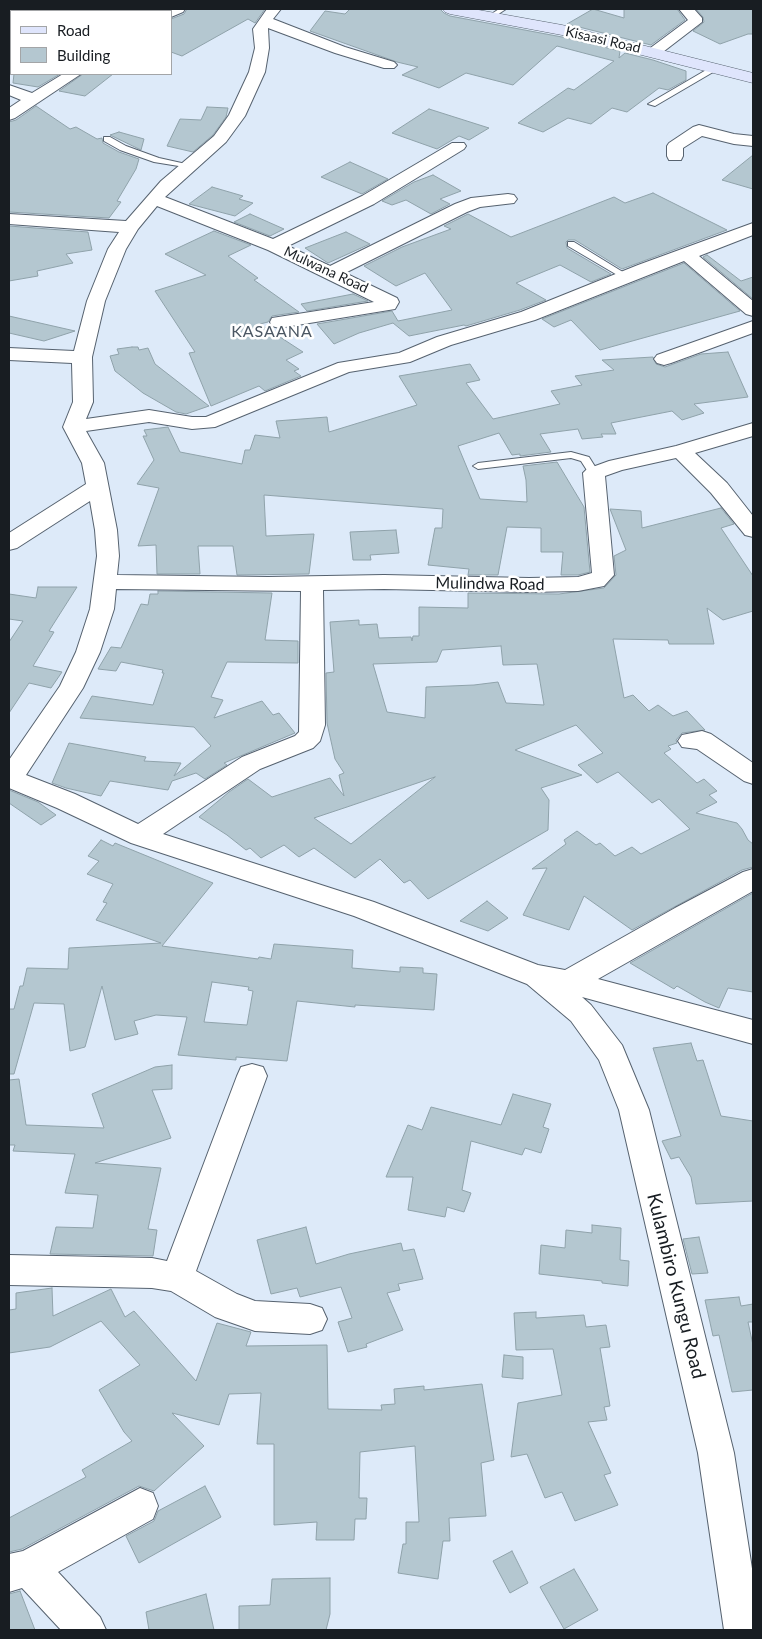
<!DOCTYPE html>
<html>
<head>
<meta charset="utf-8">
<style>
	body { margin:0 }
	#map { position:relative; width:762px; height:1639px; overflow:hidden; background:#ddeaf9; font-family:Lato,sans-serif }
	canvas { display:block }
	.frame { position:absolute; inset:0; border:10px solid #181d22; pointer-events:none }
	.legend { position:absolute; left:10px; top:10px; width:162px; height:65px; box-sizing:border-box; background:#fff; border:1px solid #a3a5a7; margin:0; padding:6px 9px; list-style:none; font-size:15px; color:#181d22 }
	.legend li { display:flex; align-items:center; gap:10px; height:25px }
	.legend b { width:25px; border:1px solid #a3a5a7 }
</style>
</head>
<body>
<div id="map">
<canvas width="762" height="1639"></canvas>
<div class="frame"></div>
<ul class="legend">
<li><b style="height:6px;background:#dfe5fc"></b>Road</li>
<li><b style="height:14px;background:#b4c7d0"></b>Building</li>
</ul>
</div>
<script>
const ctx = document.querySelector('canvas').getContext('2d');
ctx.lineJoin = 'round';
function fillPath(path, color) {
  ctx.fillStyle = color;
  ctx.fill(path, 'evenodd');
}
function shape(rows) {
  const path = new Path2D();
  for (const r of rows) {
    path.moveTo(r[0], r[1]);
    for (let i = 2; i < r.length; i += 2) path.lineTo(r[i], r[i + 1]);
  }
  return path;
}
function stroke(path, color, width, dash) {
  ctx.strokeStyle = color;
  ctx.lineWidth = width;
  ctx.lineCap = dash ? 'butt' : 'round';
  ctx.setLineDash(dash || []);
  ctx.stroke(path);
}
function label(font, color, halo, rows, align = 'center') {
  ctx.font = font + ' Lato,sans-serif';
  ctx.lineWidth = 5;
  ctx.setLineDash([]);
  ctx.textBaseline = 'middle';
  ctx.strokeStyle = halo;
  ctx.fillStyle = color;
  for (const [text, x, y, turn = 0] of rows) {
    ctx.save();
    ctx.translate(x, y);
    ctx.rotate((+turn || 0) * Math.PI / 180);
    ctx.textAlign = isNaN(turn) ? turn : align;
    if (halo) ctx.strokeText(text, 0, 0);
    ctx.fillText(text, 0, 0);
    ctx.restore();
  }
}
const building = shape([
	[187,9,265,9,255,23,248,19,182,56,171,52,171,19,184,14,187,9],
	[350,9,440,9,444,13,450,16,562,37,620,51,619,58,625,53,653,60,686,71,686,80,668,90,659,88,627,112,612,108,591,124,568,118,543,132,518,123,568,88,574,90,614,61,557,46,513,85,466,73,439,88,402,75,418,67,397,62,310,31,325,11,345,14,350,9],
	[593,9,624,18,624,9,677,9,685,20,651,45,567,24,593,9],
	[696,9,753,9,753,34,748,34,720,44,693,31,704,22,703,17,696,9],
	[14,74,60,74,38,87,13,83,14,74],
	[83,74,113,74,85,96,59,91,83,74],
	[36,106,70,129,76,127,97,139,102,138,103,143,119,152,139,159,136,169,117,201,121,202,109,218,9,212,9,122,16,120,36,106],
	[207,107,228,108,226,117,213,135,193,152,167,146,180,119,201,120,207,107],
	[429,109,489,128,469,140,459,136,437,149,392,133,429,109],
	[119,132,144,139,141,150,110,135,119,132],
	[753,155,753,189,722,180,753,155],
	[350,162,388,179,362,194,321,177,350,162],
	[433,175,461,191,440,199,450,204,431,214,406,200,392,205,382,201,414,182,433,175],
	[212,187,243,196,239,199,253,203,235,216,189,204,212,187],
	[653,193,727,230,622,269,575,240,568,240,566,242,567,248,611,274,591,282,560,265,516,283,546,300,520,310,466,326,464,325,409,336,393,323,359,333,334,344,317,324,392,311,398,321,452,310,425,273,396,286,364,266,402,247,451,229,444,226,468,214,511,237,614,197,625,203,653,193],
	[250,214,284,229,270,236,234,222,250,214],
	[9,226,88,232,92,250,66,254,73,263,37,271,38,276,9,281,9,226],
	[214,231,251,245,228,256,258,278,254,280,299,312,272,316,268,322,260,324,303,352,286,360,299,369,294,371,301,376,265,391,259,386,211,406,189,353,195,352,155,291,206,275,165,254,214,231],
	[346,232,370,244,328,263,305,248,346,232],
	[707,255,741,281,753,277,753,299,703,257,707,255],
	[684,263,740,311,600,350,571,320,554,327,542,319,684,263],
	[353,294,368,301,307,311,301,304,353,294],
	[9,316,75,331,44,341,9,333,9,316],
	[132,347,138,347,139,350,148,348,155,364,209,406,186,414,176,412,143,393,115,371,110,356,119,354,117,349,132,347],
	[728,352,748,397,694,404,704,413,682,420,672,411,611,423,616,434,601,434,603,437,582,439,578,429,540,434,551,452,520,456,520,454,512,455,499,433,458,446,480,499,527,502,526,480,523,466,557,462,584,507,590,572,578,575,561,575,563,552,541,552,541,528,507,527,498,575,468,575,469,569,428,565,435,528,442,528,443,509,264,495,266,536,314,534,309,574,237,575,233,546,198,546,200,574,157,574,156,545,138,546,159,488,137,484,154,460,143,436,147,436,144,430,168,427,180,452,242,464,245,450,250,450,255,435,280,438,276,421,327,417,329,432,417,405,399,376,470,364,480,380,466,383,493,419,560,404,551,391,582,385,575,376,614,370,602,360,653,357,656,364,665,367,701,354,728,352],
	[721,508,734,524,721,528,753,576,753,611,723,620,707,608,714,644,669,644,668,640,613,639,624,698,633,695,649,711,658,705,673,716,687,711,705,730,682,733,676,740,677,743,668,746,671,749,664,753,697,783,704,779,717,791,709,795,717,802,696,813,737,823,742,829,748,840,753,844,753,867,742,870,632,930,584,896,569,930,523,915,547,868,532,869,566,844,564,840,577,831,596,845,600,843,615,856,632,847,641,854,690,829,659,799,652,803,618,772,597,783,578,765,603,753,576,725,515,750,582,775,541,788,549,800,548,830,428,899,410,880,404,883,380,859,355,878,314,848,299,857,284,845,261,858,250,848,246,850,227,835,199,817,229,792,248,779,272,797,330,778,344,796,339,775,344,773,335,759,327,723,326,673,334,672,330,622,359,620,359,625,377,624,379,638,411,637,412,641,413,636,419,636,419,607,468,608,468,593,559,594,604,588,616,575,614,556,626,550,610,509,641,511,642,528,721,508],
	[501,646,503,665,537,664,544,705,506,703,498,682,474,685,426,687,425,718,387,712,373,664,437,662,442,650,501,646],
	[435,777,351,844,314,818,347,807,435,777],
	[396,530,399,553,370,555,371,560,353,560,350,532,396,530],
	[38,587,77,587,49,631,54,632,33,666,62,672,51,688,29,683,9,713,9,642,23,621,9,619,9,594,36,598,38,587],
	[158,591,272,593,265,640,298,641,298,663,227,662,211,697,223,700,214,718,262,701,273,715,279,713,295,733,224,763,227,765,205,779,196,773,172,781,168,790,110,781,101,796,66,788,52,783,69,743,146,757,144,761,181,763,174,776,211,746,194,727,80,718,92,696,153,705,164,673,162,673,163,670,121,662,116,671,98,669,111,647,121,648,141,604,148,605,150,594,158,594,158,591],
	[9,790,38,802,56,815,41,825,9,803,9,790],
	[101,840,113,846,115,843,213,883,162,946,258,959,259,957,271,959,274,944,353,950,352,968,400,972,400,967,423,968,423,973,437,974,434,1010,355,1005,355,1007,297,1001,287,1061,236,1057,236,1060,178,1055,187,1017,156,1015,134,1021,138,1034,115,1040,102,986,85,1047,70,1051,64,1004,34,1003,14,1074,9,1074,9,1009,14,1009,20,986,23,986,27,968,68,969,69,948,161,943,96,920,107,903,103,902,113,884,87,874,99,861,88,856,101,840],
	[212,982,249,987,248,990,253,991,247,1025,204,1022,212,982],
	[753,893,753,992,728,988,719,1008,705,1002,677,986,674,989,630,963,753,893],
	[487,901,508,918,488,931,460,921,487,901],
	[691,1043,697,1061,703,1060,721,1116,753,1121,753,1201,696,1204,691,1177,679,1157,671,1159,662,1141,681,1136,653,1048,691,1043],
	[172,1065,172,1089,152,1090,171,1138,95,1163,161,1168,148,1229,157,1230,153,1256,50,1254,56,1227,93,1228,98,1195,65,1193,75,1154,13,1151,15,1145,9,1145,9,1080,19,1079,26,1125,104,1128,92,1094,155,1067,172,1065],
	[513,1094,551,1104,543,1127,549,1129,541,1153,525,1148,522,1155,471,1141,462,1190,471,1193,464,1212,447,1207,445,1217,408,1210,413,1177,386,1177,408,1125,422,1130,431,1107,501,1125,513,1094],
	[592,1225,621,1228,620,1260,629,1261,628,1286,602,1283,602,1281,539,1274,541,1245,565,1248,566,1230,592,1233,592,1225],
	[306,1227,316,1264,349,1254,401,1243,403,1251,414,1249,423,1279,398,1284,400,1290,387,1293,403,1330,366,1344,367,1347,348,1352,338,1322,352,1318,341,1287,300,1297,297,1288,271,1294,257,1240,306,1227],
	[699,1237,708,1273,692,1274,683,1239,699,1237],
	[52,1288,53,1316,111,1289,125,1317,134,1311,196,1381,217,1323,251,1332,246,1346,327,1345,328,1409,382,1410,381,1405,395,1404,394,1389,424,1386,424,1390,482,1384,494,1460,481,1463,486,1516,449,1518,450,1541,443,1541,438,1579,398,1573,403,1544,406,1544,406,1522,419,1522,415,1446,360,1452,359,1498,367,1498,366,1519,355,1519,354,1540,316,1540,317,1522,274,1525,274,1444,257,1444,261,1393,229,1394,219,1425,172,1413,204,1446,154,1491,139,1486,22,1549,9,1552,9,1518,86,1477,82,1470,132,1441,124,1432,99,1390,140,1365,101,1321,50,1347,9,1353,9,1310,16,1309,16,1293,52,1288],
	[739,1297,741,1306,753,1304,753,1322,748,1322,753,1345,753,1390,732,1392,719,1335,713,1336,705,1300,739,1297],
	[536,1312,536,1318,584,1315,586,1327,606,1325,610,1347,600,1348,610,1406,604,1407,607,1420,588,1422,611,1473,604,1475,618,1505,575,1521,562,1492,545,1498,527,1454,511,1457,518,1403,562,1395,553,1349,516,1350,514,1313,536,1312],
	[504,1355,523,1357,523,1379,502,1377,504,1355],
	[205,1486,221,1517,139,1563,126,1536,154,1521,158,1511,205,1486],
	[512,1551,528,1583,510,1593,493,1561,512,1551],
	[574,1569,598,1610,564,1629,540,1587,574,1569],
	[330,1578,330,1614,326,1630,239,1630,239,1606,270,1605,272,1579,330,1578],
	[20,1591,35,1630,9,1630,9,1594,20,1591],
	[206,1594,214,1630,149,1630,146,1612,206,1594]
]);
fillPath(building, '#b4c7d0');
stroke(building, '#8fa2aa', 1);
const lane = shape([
	[499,9,506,9,494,17,490,17,490,15,499,9],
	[713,66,720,68,655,106,648,104,713,66],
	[104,137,110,137,126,146,159,158,195,166,191,168,154,162,120,150,104,141,104,137],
	[568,242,574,242,631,277,624,279,568,246,568,242],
	[571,452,589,457,599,473,598,475,590,475,581,461,571,458,478,469,473,466,478,463,571,452]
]);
const street = shape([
	[14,9,32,9,31,11,13,11,14,9],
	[168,9,185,9,183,12,171,17,171,11,165,11,168,9],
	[267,9,281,9,273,19,345,47,394,62,397,65,394,68,384,68,335,53,268,28,269,48,265,72,245,116,226,142,165,197,273,239,362,196,452,143,464,143,466,146,464,149,374,204,288,246,330,266,455,204,471,198,508,194,514,195,517,199,514,203,480,207,467,212,345,273,397,298,399,302,395,309,279,328,272,326,270,322,272,318,374,302,268,250,157,206,138,229,126,249,105,301,92,357,93,402,86,419,149,410,192,417,206,417,338,363,399,353,437,337,521,312,638,265,753,223,753,235,699,256,753,301,753,316,746,314,684,261,535,320,451,345,410,362,349,372,215,427,192,429,149,422,86,431,104,463,117,530,119,556,117,575,268,577,384,575,529,578,578,577,592,573,583,473,587,469,609,461,676,446,753,423,753,436,695,453,727,483,753,516,753,537,745,535,711,493,676,458,622,470,605,476,614,575,604,586,578,591,529,592,384,589,323,590,325,725,320,741,313,748,260,769,163,834,374,902,538,965,565,970,675,908,743,872,753,869,753,891,598,979,753,1020,753,1044,582,997,591,1005,622,1045,649,1110,734,1453,753,1575,753,1630,724,1630,698,1453,619,1110,599,1060,571,1021,527,984,354,916,131,843,57,808,9,788,9,760,60,686,76,652,90,609,97,556,95,530,90,501,17,548,9,550,9,533,86,484,82,463,63,427,73,402,72,363,9,360,9,348,74,351,87,301,108,249,119,232,9,224,9,214,126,221,161,181,214,136,229,115,249,72,255,48,253,29,267,9],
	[116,589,301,591,299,732,295,736,242,757,138,824,75,794,26,775,83,688,100,652,114,609,116,589],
	[679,9,694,9,702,18,702,22,659,55,649,55,646,52,649,49,688,20,679,9],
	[63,74,81,74,15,118,9,120,9,108,21,100,9,95,9,85,32,93,63,74],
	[699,125,734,134,753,136,753,146,734,144,702,136,683,148,683,156,681,160,669,160,667,156,667,146,669,143,693,127,699,125],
	[753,321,753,333,671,363,664,365,657,363,654,359,657,355,753,321],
	[702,731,711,734,753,763,753,784,744,781,697,749,682,747,678,741,682,735,702,731],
	[252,1064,263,1067,267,1076,196,1271,237,1294,255,1301,310,1304,322,1308,327,1319,322,1330,310,1334,255,1331,215,1317,171,1291,152,1288,9,1285,9,1255,152,1258,167,1261,237,1076,241,1067,252,1064],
	[140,1488,153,1493,158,1506,153,1519,58,1572,100,1617,106,1630,61,1630,22,1588,9,1592,9,1554,23,1551,140,1488]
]);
const secondary = shape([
	[442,9,473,9,562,25,753,73,753,83,562,35,450,14,445,12,442,9]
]);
stroke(lane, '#56626f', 2);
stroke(street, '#56626f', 2);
stroke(secondary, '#56626f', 1);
fillPath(lane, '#fff');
fillPath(street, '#fff');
fillPath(secondary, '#dfe5fc');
label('14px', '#181d22', '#fff', [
	["Kisaasi Road",603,40,13],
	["Mulwana Road",326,270,25]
]);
ctx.letterSpacing = '1px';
label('16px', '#4b5763', '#fff', [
	["KASAANA",272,332]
]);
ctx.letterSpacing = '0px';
label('16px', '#181d22', '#fff', [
	["Mulindwa Road",490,584,1]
]);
label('19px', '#181d22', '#fff', [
	["Kulambiro Kungu Road",676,1286,76]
]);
</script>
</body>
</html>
